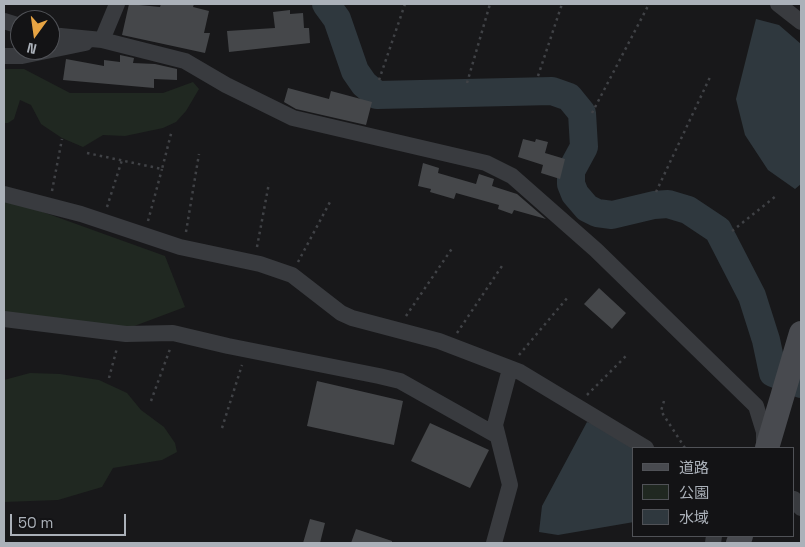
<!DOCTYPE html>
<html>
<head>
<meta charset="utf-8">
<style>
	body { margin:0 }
	#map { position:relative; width:805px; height:547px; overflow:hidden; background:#18181a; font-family:"Space Grotesk","Noto Sans JP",sans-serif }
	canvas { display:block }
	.frame { position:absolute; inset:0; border:5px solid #abb1b9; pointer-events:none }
	.legend { position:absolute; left:632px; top:447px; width:162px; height:90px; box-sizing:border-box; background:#131315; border:1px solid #505257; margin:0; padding:6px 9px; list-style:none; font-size:15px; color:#abb1b9 }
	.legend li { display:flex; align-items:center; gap:10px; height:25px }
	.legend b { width:25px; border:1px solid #505257 }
	.north { position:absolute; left:10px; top:10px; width:50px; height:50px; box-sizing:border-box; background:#131315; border:1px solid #505257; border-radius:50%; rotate:194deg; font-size:14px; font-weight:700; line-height:20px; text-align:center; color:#abb1b9 }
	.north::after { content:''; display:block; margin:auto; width:18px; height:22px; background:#e7a443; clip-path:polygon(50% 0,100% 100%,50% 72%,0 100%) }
	.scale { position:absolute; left:10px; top:514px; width:116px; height:22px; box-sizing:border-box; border:2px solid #abb1b9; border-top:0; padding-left:6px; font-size:15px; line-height:18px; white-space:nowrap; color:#abb1b9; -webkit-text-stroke:4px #131315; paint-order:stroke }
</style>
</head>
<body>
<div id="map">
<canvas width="805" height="547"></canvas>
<div class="frame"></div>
<ul class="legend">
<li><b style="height:6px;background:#484a4f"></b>道路</li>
<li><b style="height:14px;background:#202821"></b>公園</li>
<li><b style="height:14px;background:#2f383e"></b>水域</li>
</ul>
<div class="north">N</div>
<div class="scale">50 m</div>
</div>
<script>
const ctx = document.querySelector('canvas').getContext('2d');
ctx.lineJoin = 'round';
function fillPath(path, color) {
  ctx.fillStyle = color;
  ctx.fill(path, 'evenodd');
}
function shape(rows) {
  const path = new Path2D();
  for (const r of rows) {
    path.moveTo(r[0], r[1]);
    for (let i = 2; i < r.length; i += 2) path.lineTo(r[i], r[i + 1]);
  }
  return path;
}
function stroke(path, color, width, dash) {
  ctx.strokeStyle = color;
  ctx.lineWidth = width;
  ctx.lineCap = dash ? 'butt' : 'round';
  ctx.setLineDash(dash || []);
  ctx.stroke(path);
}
fillPath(shape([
	[4,69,24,69,70,93,163,93,193,82,199,89,186,111,176,122,163,128,125,136,103,135,83,147,62,138,41,124,31,105,20,100,14,119,8,123,4,123],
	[4,198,165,256,185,307,121,331,4,317],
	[30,373,60,374,99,380,127,393,141,410,164,427,175,443,177,452,162,460,113,468,102,487,58,500,4,502,4,380]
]), '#202821');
fillPath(shape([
	[756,19,779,25,801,44,801,184,795,189,768,170,745,135,736,99],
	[587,422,600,426,634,449,634,522,558,535,539,532,542,506]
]), '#2f383e');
stroke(shape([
	[326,4,337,19,355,71,364,84,377,95,552,91,569,97,582,113,584,147,571,171,571,184,575,194,587,208,597,213,612,215,654,205,668,204,688,210,718,230,752,296,766,340,773,373,801,384]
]), '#2f383e', 28);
fillPath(shape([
	[129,4,160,7,161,4,194,4,193,7,209,11,204,33,210,33,205,53,122,35],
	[290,10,290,14,303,13,304,28,309,28,310,43,229,52,227,31,275,28,273,12],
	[120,55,134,58,133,63,155,64,177,69,177,80,154,79,154,88,63,80,66,59,104,66,104,60,120,62],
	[288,88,329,99,331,91,372,102,366,125,296,109,284,102],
	[523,139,535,142,536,139,548,142,545,153,565,159,560,179,541,173,543,165,518,157],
	[423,163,439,168,438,173,476,184,479,174,494,179,492,186,517,194,546,219,514,210,512,214,498,209,499,205,456,193,454,199,430,192,431,189,418,186],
	[599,288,626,313,612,329,584,304],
	[317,381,403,401,394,445,307,426],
	[430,423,489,450,470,488,411,461],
	[310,519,325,523,320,543,303,543],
	[356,529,392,541,392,543,351,543]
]), '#45474a');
stroke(shape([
	[538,76,562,4],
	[379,80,405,4],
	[467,83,490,4],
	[592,113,649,4],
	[87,153,162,169,172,130],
	[52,191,62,139],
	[656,192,711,75],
	[107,207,122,160],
	[148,221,162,169],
	[732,231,776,196],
	[186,232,199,154],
	[257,247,269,183],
	[298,262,330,202],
	[406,316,453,247],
	[457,333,504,263],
	[519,355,568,297],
	[109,378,117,348],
	[587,395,626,356],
	[151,401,170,349],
	[664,401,661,411,685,448],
	[222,428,242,365]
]), '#404246', 2.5, [2.5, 4]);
stroke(shape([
	[778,4,801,22],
	[4,21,20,26],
	[50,35,102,40,185,61,226,85,293,118,486,163,512,176,596,250,756,406,764,432,764,444],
	[102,40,117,4],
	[4,56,22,56,85,43],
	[4,194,81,214,180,247,260,264,292,275,341,313,352,318,439,341,520,372,646,448],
	[4,319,126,334,173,333,228,346,379,376,400,381,496,435],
	[794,499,801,508],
	[494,543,510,485,495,425,510,369],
	[713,543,714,536]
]), '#393b3f', 16);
stroke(shape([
	[767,448,801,333],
	[738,543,741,536]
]), '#484a4f', 24);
</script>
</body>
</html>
